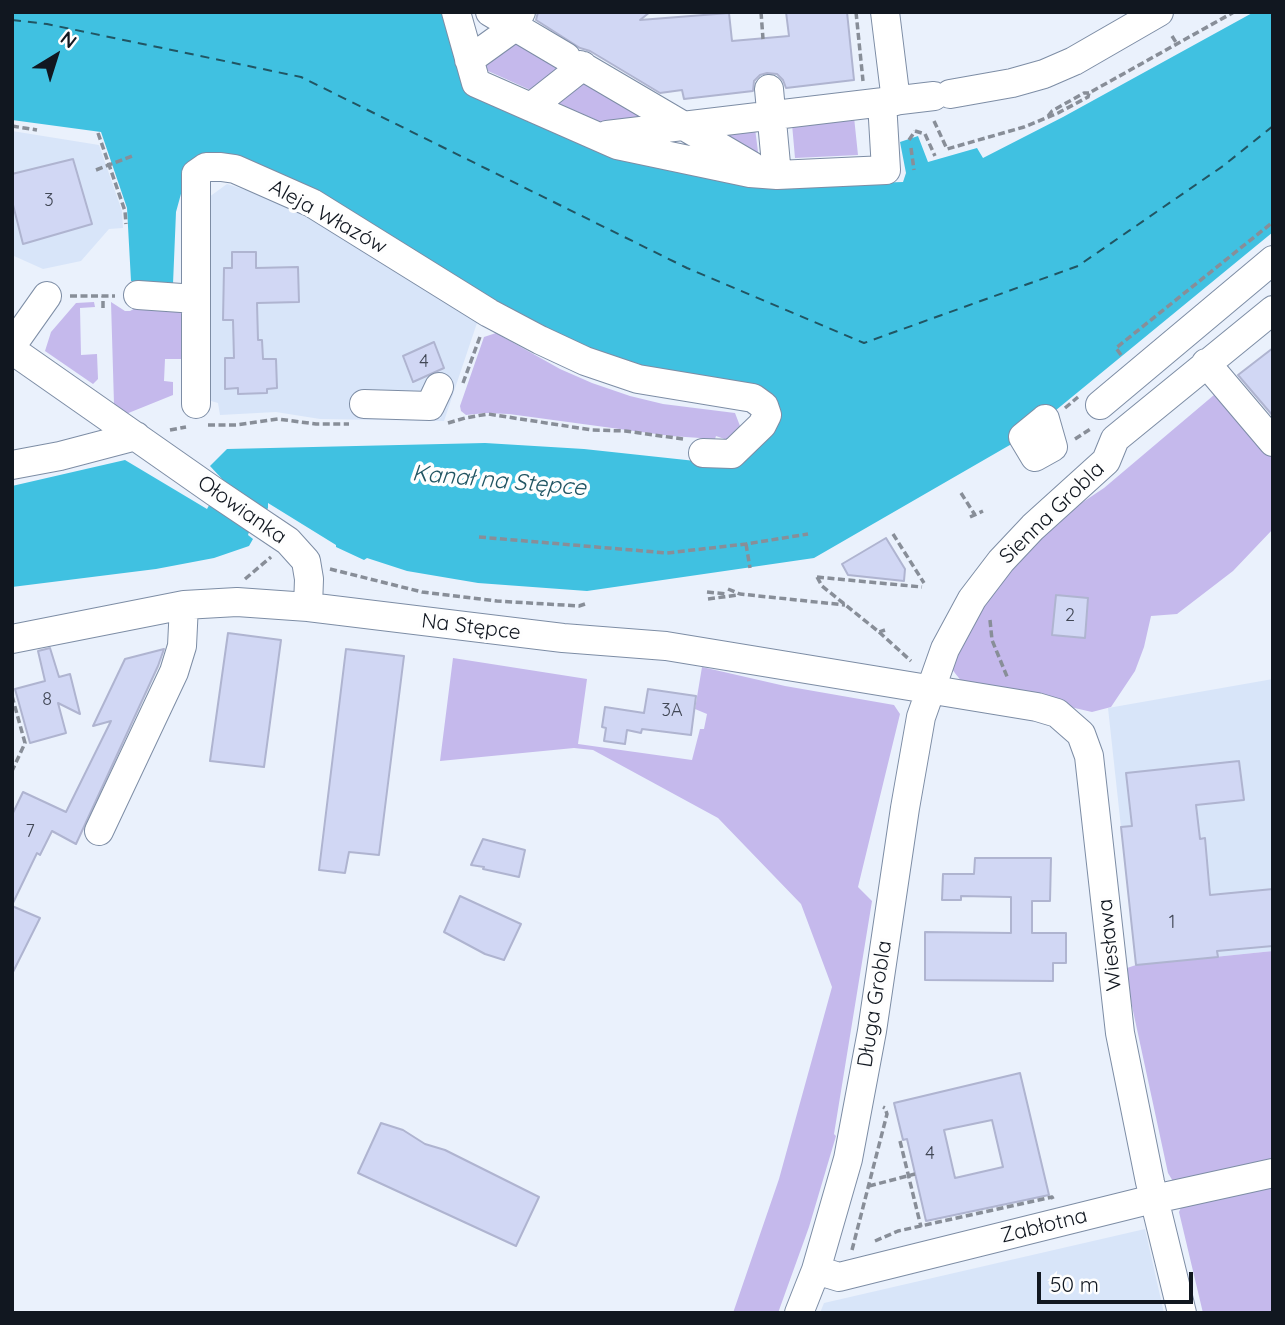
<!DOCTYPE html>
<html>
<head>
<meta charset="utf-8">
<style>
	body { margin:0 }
	#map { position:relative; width:1285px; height:1325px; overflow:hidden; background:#eaf1fc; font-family:Quicksand,sans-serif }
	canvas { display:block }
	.frame { position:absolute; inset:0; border:14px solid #111720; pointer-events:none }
	.north { position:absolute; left:21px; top:21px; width:70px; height:70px; -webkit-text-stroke:5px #fefefe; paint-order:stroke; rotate:38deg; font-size:19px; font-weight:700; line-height:28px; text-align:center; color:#111720 }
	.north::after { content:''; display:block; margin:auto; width:24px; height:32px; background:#111720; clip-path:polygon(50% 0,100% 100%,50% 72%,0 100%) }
	.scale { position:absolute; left:1037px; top:1272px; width:156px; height:32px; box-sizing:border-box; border:4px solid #111720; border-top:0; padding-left:9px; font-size:21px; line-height:24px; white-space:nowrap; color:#111720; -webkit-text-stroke:5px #fefefe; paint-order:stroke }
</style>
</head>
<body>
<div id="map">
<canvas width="1285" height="1325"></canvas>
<div class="frame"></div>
<div class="north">N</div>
<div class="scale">50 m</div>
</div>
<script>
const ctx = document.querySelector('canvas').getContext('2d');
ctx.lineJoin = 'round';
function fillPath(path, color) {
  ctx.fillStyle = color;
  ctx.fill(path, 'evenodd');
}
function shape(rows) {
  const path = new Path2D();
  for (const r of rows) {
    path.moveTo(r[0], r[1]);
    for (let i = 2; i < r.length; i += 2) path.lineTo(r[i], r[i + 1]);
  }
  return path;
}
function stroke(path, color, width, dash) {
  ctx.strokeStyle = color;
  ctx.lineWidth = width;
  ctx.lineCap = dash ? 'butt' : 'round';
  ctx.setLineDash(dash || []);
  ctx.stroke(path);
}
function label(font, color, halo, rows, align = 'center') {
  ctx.font = font + ' Quicksand,sans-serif';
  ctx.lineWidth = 7;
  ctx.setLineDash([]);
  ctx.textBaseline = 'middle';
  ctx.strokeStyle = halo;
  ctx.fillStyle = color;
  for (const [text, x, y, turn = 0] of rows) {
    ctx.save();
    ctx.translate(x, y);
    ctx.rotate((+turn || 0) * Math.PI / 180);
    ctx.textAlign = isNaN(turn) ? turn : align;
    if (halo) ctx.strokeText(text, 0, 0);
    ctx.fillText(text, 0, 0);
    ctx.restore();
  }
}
fillPath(shape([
	[12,131,99,145,122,211,123,228,109,229,81,261,43,269,14,256],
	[227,184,259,194,320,224,478,320,444,421,320,419,276,412,220,415,218,403,211,401,207,383,205,200],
	[1273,679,1273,951,1136,965,1108,708],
	[1145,1229,1164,1313,820,1313,824,1303]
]), '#d8e5f9');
fillPath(shape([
	[514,38,570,69,537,93,488,71,483,60],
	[580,76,654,117,603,123,548,99],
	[854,117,858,155,795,158,792,124],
	[755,128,759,160,713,133],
	[94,302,95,307,80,308,81,355,97,354,98,379,93,384,45,351,51,332,76,303],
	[111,302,125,311,130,311,139,306,187,305,189,359,165,359,164,381,173,382,173,395,126,414,114,404],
	[496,333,560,369,592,383,630,396,663,404,735,413,740,426,745,431,733,442,716,436,715,439,671,436,509,414,486,413,466,415,461,411,460,406,484,337],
	[1214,395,1273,457,1273,529,1233,571,1177,614,1151,616,1144,647,1135,671,1111,707,1092,712,962,682,951,668,955,656,993,591,1017,560,1068,512,1104,488],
	[453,658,587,679,578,744,692,760,700,729,704,729,707,714,695,709,702,667,785,686,894,705,900,714,858,887,872,901,834,1134,836,1136,809,1227,778,1313,733,1313,779,1179,832,987,801,904,718,818,593,750,574,748,440,761],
	[1273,951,1273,1166,1174,1183,1168,1173,1124,969,1136,965],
	[1273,1184,1273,1313,1203,1313,1179,1212,1182,1205]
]), '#c5b9ec');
fillPath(shape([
	[12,12,447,12,470,93,759,187,903,182,906,173,900,142,918,136,928,162,977,148,983,158,1063,117,1254,12,1273,12,1273,232,1022,438,814,558,587,591,478,583,407,571,367,558,364,560,336,547,336,545,268,503,268,508,252,534,249,532,248,535,253,539,249,546,214,558,156,569,12,587,12,486,125,460,207,509,223,480,210,466,227,449,485,443,584,449,714,463,775,409,587,356,212,158,190,161,176,212,173,284,131,281,127,208,101,132,12,120]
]), '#40c1e1');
stroke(shape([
	[12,20,47,24,301,77,687,268,864,343,1078,266,1223,166,1273,126]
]), '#215563', 2, [9, 7]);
const building = shape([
	[538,12,650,12,640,20,729,13,732,41,789,36,786,12,847,12,854,80,786,88,783,80,777,74,767,73,760,75,754,81,753,91,684,99,682,90,660,93,590,51,580,48,536,20,538,12],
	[73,159,92,224,23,244,12,201,12,174,73,159],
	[232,252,256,252,256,268,298,267,299,302,257,303,258,340,262,340,263,359,276,359,277,388,267,389,267,393,238,394,238,388,225,389,225,358,234,358,233,320,223,320,224,268,232,268,232,252],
	[434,342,444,368,413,382,403,356,434,342],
	[1273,348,1273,416,1238,375,1273,348],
	[886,538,905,569,904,581,848,575,842,564,886,538],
	[1056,595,1088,598,1085,638,1052,635,1056,595],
	[228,633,281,640,264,767,210,761,228,633],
	[50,648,59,677,70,674,80,714,58,703,66,733,30,743,15,689,45,681,38,651,50,648],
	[164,649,158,666,76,844,52,831,40,855,37,853,12,905,12,815,23,792,66,812,111,721,93,726,125,659,164,649],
	[346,649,404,656,379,855,349,852,345,873,319,870,346,649],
	[648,689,696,696,691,735,642,729,641,733,627,730,625,744,604,741,606,728,602,727,605,707,644,713,648,689],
	[1239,761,1244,800,1196,805,1200,839,1205,838,1210,895,1273,889,1273,946,1217,951,1218,957,1136,965,1121,827,1132,826,1126,773,1239,761],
	[483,839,525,850,519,877,483,869,484,867,471,865,483,839],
	[975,858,1051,858,1050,901,1032,901,1032,933,1066,933,1066,963,1053,963,1053,981,925,980,925,932,1011,933,1011,897,961,896,961,900,942,900,943,874,974,874,975,858],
	[460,896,521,924,504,960,485,954,444,932,460,896],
	[12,906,40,918,12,974,12,906],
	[1020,1073,1049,1195,926,1221,907,1139,903,1140,894,1103,1020,1073],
	[992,1120,1003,1167,955,1178,944,1130,992,1120],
	[381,1123,403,1130,425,1144,445,1150,539,1197,516,1246,358,1173,381,1123]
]);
fillPath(building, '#d1d7f4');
stroke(building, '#afb4d0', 2);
const minor = shape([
	[456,12,476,83,617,145,750,173,777,175,886,170,882,102],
	[490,12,566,57],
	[885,12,896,101],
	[469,60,508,32,521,12],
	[580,65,752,166],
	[769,89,777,175],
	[950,94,1012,83,1044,74,1074,61,1159,12],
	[531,107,583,66],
	[607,135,934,96],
	[138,295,196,299],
	[18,337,47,296],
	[12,350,215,492,288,541,306,561,309,579,308,607],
	[1206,363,1273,442],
	[196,404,196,174,206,167,221,167,235,169,312,203,489,313,540,340,585,361,638,379,753,398,764,406,767,415,762,425,732,454,703,453],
	[364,404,430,406,439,387],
	[1100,405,1273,260],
	[1045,419,1053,447,1035,457,1023,437,1045,419],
	[12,465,60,456,136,436],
	[12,639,184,605,237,602,308,607,563,638,666,646,1037,707,1057,713,1081,734,1089,756,1120,1033,1150,1182,1182,1313],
	[99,831,174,672,182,646,184,605],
	[816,1270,839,1277,1141,1202,1273,1173],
	[799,1313,816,1270,848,1159,872,1031,905,808,921,717,945,649,972,599,1001,561,1033,527,1106,461,1115,439,1273,310]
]);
stroke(minor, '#7d8da5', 30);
stroke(shape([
	[761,12,763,39],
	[856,12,863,81],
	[1172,36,1177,44],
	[1048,116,1052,111,1084,93,1089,93],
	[934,121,947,149,1024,127,1058,113,1088,97,1089,93,1234,12],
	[12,126,37,130],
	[915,131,925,134,935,156],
	[98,133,125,211,126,224],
	[909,140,915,131],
	[911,148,914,170],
	[96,170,135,155],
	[70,296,115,296],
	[103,308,103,296],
	[1121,355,1116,348,1273,222],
	[463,383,481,334],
	[1065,408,1078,397],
	[448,423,465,418,488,414,592,430,625,431,683,439],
	[208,425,236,425,278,419,316,424,349,424],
	[170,430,186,427],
	[1075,439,1092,428],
	[961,493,975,515],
	[970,517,983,511],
	[893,534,924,583],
	[479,537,667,553,746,544,808,534],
	[746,544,750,568],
	[330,569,422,592,497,601,579,606,585,604],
	[817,577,922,587],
	[817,577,822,586,879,632,885,630],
	[245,579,271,557],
	[728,589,740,594,845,605],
	[707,592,726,594],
	[708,599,738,595],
	[990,620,992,640,1008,679],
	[879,632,911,661],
	[12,696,25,743,12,771],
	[900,1141,921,1227],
	[869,1186,915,1174],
	[875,1241,898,1231,1052,1197,1053,1199],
	[852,1250,887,1114,885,1108,883,1107]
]), '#888e98', 3.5, [7, 3.5]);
stroke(minor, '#fff', 28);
label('18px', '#414755', null, [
	["3",49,201],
	["4",424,362],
	["2",1070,616],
	["8",47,700],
	["3A",672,711],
	["7",30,832],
	["1",1172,923],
	["4",930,1154]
]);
label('21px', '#111720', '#fefefe', [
	["Aleja Włazów",328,217,29],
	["Ołowianka",242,510,35],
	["Sienna Grobla",1052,513,-44],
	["Na Stępce",471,627,7],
	["Wiesława",1110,945,-96],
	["Długa Grobla",875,1004,-81],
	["Zabłotna",1044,1226,-14]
]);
label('italic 23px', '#215563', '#fefefe', [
	["Kanał na Stępce",499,481,5]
]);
</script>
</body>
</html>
